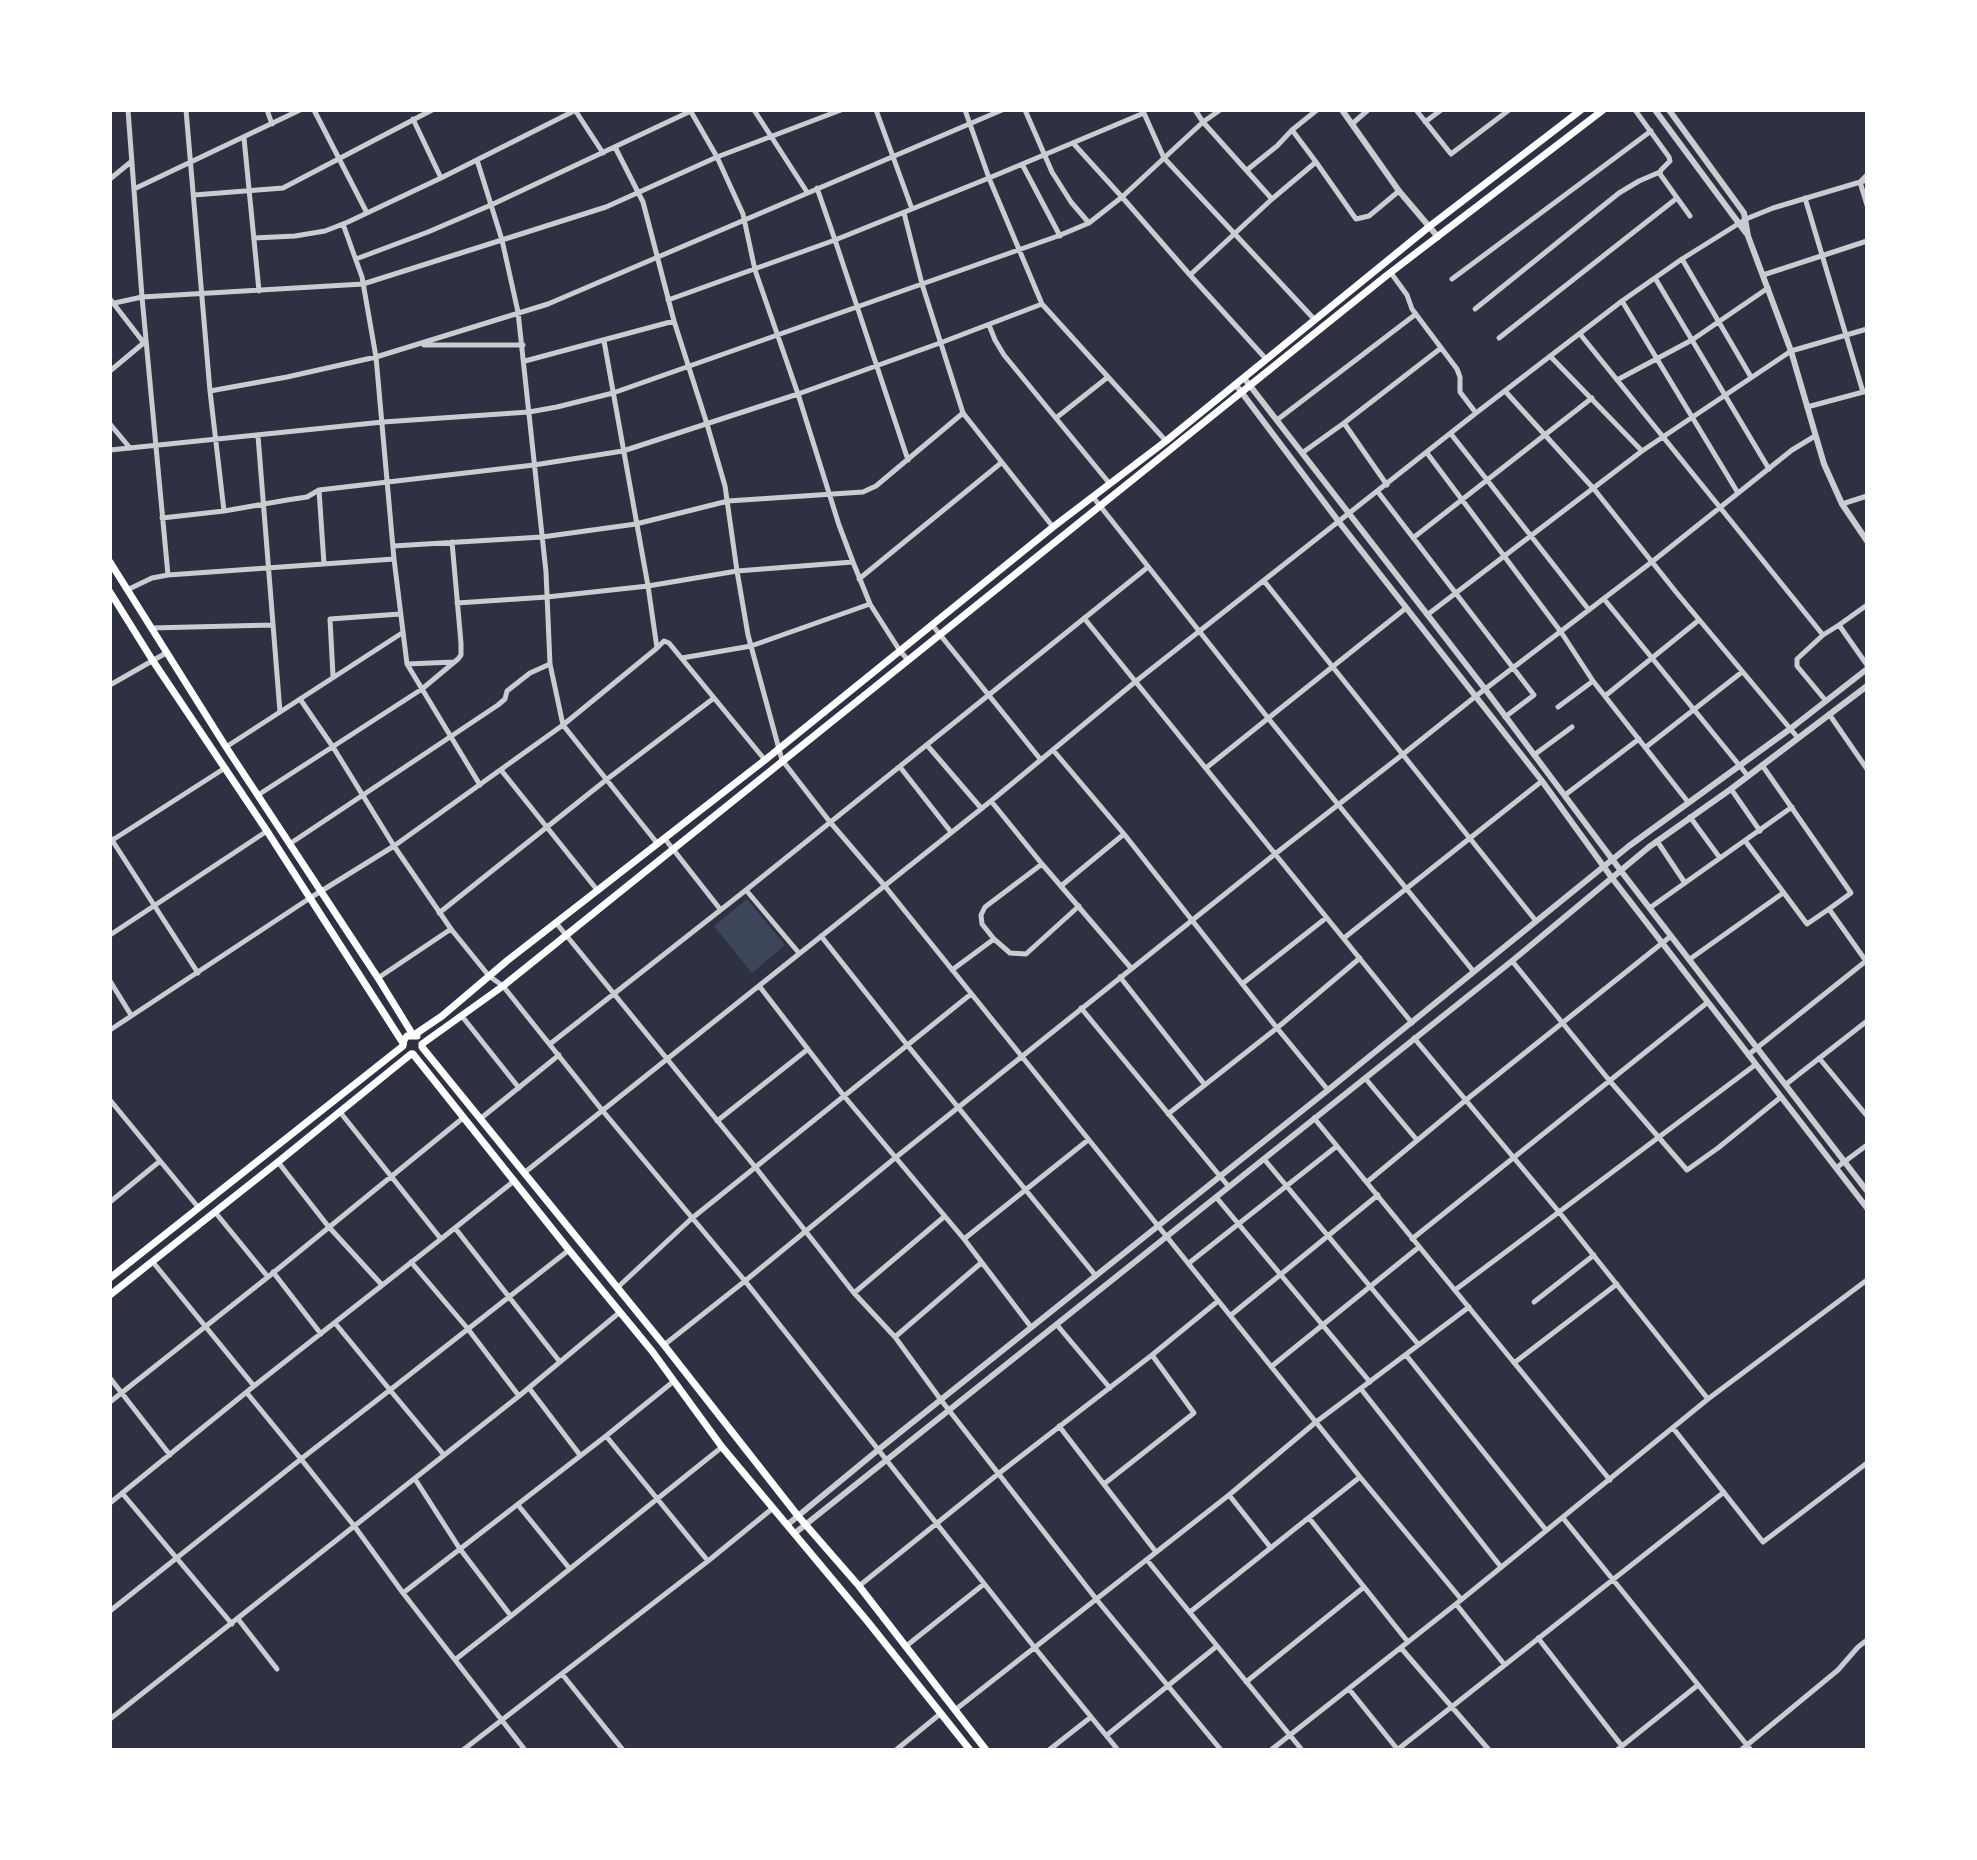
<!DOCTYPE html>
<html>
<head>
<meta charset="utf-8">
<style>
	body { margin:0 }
	#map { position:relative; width:1977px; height:1860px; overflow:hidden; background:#2d3142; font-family:"Public Sans",sans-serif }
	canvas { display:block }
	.frame { position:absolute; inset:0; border:112px solid #fff; pointer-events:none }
</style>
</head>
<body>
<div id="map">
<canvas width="1977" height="1860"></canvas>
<div class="frame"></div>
</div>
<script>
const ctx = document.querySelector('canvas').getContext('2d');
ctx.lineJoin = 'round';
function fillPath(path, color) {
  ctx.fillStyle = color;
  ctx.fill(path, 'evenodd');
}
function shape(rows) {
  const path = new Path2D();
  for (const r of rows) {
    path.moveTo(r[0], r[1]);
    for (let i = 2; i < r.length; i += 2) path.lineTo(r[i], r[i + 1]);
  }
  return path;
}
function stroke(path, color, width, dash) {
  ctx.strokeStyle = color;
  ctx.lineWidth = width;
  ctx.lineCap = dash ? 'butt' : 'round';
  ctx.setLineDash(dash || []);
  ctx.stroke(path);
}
fillPath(shape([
	[747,899,785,945,752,973,714,926]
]), '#3c4559');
stroke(shape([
	[128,110,142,297,168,575],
	[186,110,210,391,224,511],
	[267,110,272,124],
	[314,110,367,213],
	[575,110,603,153],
	[690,110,717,157,743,214,755,270,798,394,839,525,853,562,870,604,900,651,908,660],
	[754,110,807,192],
	[876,110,912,209],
	[965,110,989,178,1042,304,1166,441],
	[1025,110,1052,172,1071,202,1089,223],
	[1195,110,1203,122,1272,199],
	[1220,110,1203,122,1122,197,1190,275,1266,359],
	[1416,110,1451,154,1509,110],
	[1635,110,1669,157,1670,161,1661,170,1660,174,1690,216],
	[1143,111,1164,158,1315,320],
	[413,119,441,178],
	[1425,122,1441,110],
	[1352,124,1368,110],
	[1292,130,1316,162],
	[244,138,259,291],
	[615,147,643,202,674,321,707,424,725,486,737,571,748,635,782,760,830,822,884,885,1360,1477,1461,1599],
	[477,160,502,240,518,312,546,572,550,664,563,725,657,843],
	[1022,164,1060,236],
	[1247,170,1277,146,1292,130,1317,110],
	[1867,175,1860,182,1867,205],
	[110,179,132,161],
	[817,188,835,240,908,460],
	[134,189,300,110],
	[194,195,283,188,432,110],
	[1805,198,1863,392],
	[904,213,922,284,963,413,1053,527],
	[343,224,362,277,376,357,394,559,407,664,480,785],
	[254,238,295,236,325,231,348,222,441,178,576,110],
	[356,259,428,232,491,205,691,111],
	[1682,259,1751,377],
	[1391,273,1407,295,1412,309,1457,369,1460,377,1460,392,1476,413],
	[1190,275,1272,199,1316,162,1356,219,1369,216,1399,191],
	[1763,275,1867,241],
	[1655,278,1769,469],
	[1452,279,1651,131],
	[110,299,144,343],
	[668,300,835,240,989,178,1144,113],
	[1622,301,1738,493],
	[110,304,142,297,363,284,606,207,717,157,841,110],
	[1475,309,1619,193,1639,181,1660,172],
	[989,325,995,340,1004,355,1110,484],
	[1580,334,1823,635,1839,625,1867,665],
	[1499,338,1677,198],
	[604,341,648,586,657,648,664,641,669,643,765,760],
	[424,345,523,345],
	[1550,356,1642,451],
	[525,361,674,321],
	[110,371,146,341],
	[1617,380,1692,340,1768,288],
	[210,391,287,377,376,357,548,304,1002,110],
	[1505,391,1594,489,1676,592,1798,738],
	[1807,407,1867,391],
	[1056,418,1108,377],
	[1277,420,1416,314],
	[1344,423,1387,485],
	[110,424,130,448],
	[1451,434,1589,610],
	[258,436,280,712],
	[110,450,383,422,529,412,557,407,613,393,1058,236,1089,223,1122,197,1073,143],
	[1302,453,1344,423,1441,348],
	[1427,453,1561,632,1593,681,1688,802],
	[319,490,324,564],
	[1378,492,1534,695,1505,717],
	[1093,497,1268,718,1474,972],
	[1842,504,1867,496],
	[162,518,224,511,287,500,307,497,319,490,534,465,623,451,798,394,940,343,1042,304],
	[1413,538,1592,398],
	[393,546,542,537,636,524,728,501,863,492,876,486,963,413],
	[859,579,1001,463],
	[1264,581,1536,921],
	[127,590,152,578,168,575,394,559],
	[1604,599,1748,776],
	[457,603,547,597,648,586,737,571,853,562],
	[1427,615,1642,451,1791,351,1867,329],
	[1084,618,1412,1023],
	[1839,625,1867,605],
	[933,626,1041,760],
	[151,628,272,625],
	[1823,635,1797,659,1797,666,1826,701],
	[682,658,751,646,870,604],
	[407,664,454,662],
	[333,676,330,619,400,614],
	[110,685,166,653],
	[1605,696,1699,620],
	[300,699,333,747,394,846,451,929,489,976,503,986,602,1110,745,1281,1035,1648,1118,1750],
	[1558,707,1593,681],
	[1829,714,1867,769],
	[927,745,981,808],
	[226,747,402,633],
	[1646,747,1742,672],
	[1053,750,1124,834,1277,1028,1328,1090],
	[1534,755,1572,727],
	[1762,765,1851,893,1829,909,1866,961],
	[900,767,951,832],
	[1206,768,1406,608],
	[501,770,598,891],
	[1731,789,1760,831],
	[258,795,422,689,458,659,461,655,461,643,452,542],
	[1565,795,1639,739],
	[991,801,1042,864,1131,968],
	[1690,817,1720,858],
	[110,837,198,973],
	[665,839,720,909],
	[111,841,225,768],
	[1657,841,1685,883],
	[1746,842,1807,924,1829,909],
	[291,843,498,705,505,699,507,691,530,673,550,664],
	[1042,864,985,907,981,915,982,924,994,939,1010,953,1026,954,1079,906],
	[1061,886,1124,834],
	[746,890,799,953],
	[1651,907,1792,807],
	[439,913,606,780,714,698],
	[557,924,756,1168,854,1293,895,1337,941,1400,1097,1600,1221,1750],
	[110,935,267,831],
	[821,936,908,1046,1096,1276],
	[1344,938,1542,781],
	[1690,959,1783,893],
	[1512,961,1609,1080,1687,1170,1718,1148,1781,1097],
	[952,970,994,939],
	[1120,977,1205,1085],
	[378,978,451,929],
	[110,981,131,1015],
	[1242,984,1326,918],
	[760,987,844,1096,964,1239,1031,1327],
	[1081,1008,1229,1187],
	[461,1015,519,1088],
	[110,1030,310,898,394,846,563,725,657,648],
	[1414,1038,1559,1212,1708,1399],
	[550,1044,746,890,1148,567],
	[1748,1055,1866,961],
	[1819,1058,1867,1116],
	[1365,1078,1417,1140],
	[1785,1085,1867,1021],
	[110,1100,198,1207],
	[340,1112,441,1239,514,1181],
	[1168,1114,1277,1028,1360,958],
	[1314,1118,1610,1480],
	[480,1119,559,1055],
	[717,1121,808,1049],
	[1264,1159,1418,1344],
	[278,1162,328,1226,382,1285],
	[1836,1168,1867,1145],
	[524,1173,991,801,1135,682,1476,413,1622,301,1682,259,1746,219,1773,208,1867,180],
	[1367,1182,1466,1100,1671,936],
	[1216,1197,1370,1382],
	[110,1202,160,1161],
	[215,1212,268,1277],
	[455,1228,560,1362],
	[964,1239,1088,1140],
	[1412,1239,1708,1002],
	[152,1261,254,1386],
	[411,1262,468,1329,519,1396],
	[1189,1263,1337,1146],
	[273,1272,321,1334],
	[617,1288,691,1219,971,994],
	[1455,1290,1755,1065],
	[854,1293,945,1216],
	[1534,1302,1594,1255],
	[1231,1315,1378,1195],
	[335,1323,390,1390,301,1459,355,1527,403,1593,525,1750],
	[1057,1325,1110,1388],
	[895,1337,981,1263],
	[664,1345,745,1281,895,1158,1275,854,1402,755,1476,696,1653,561,1792,450,1815,436],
	[1406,1355,1546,1530],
	[1514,1363,1617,1284],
	[1272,1366,1419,1247],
	[110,1378,170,1455],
	[674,1381,606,1436,460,1549,511,1616,722,1447],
	[529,1388,580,1455],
	[1361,1389,1501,1567],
	[110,1402,268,1277,463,1118],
	[1059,1426,1156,1552],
	[1673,1428,1763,1542,1867,1463],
	[606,1436,708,1561],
	[444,1455,390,1390,569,1250],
	[1104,1484,1194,1413,1152,1355],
	[122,1493,232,1624],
	[1229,1495,1271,1548],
	[110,1503,254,1386,441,1239],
	[518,1505,570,1569],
	[1309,1518,1408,1642],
	[1563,1518,1751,1750],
	[1147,1560,1302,1750],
	[859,1586,998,1474,1152,1355,1218,1301],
	[403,1593,460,1549,415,1479],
	[1456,1604,1504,1664],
	[110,1611,301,1459,247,1393],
	[1190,1612,1360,1477],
	[238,1619,277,1669],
	[1538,1638,1622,1746],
	[905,1647,984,1584],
	[1401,1648,1489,1750],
	[456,1659,511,1616],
	[562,1674,623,1750],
	[1246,1682,1364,1587],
	[1349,1689,1398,1750],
	[955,1710,1229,1495,1316,1422,1469,1307],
	[110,1719,519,1396,620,1312],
	[1107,1735,1217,1646],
	[463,1750,708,1561,773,1508],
	[896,1750,940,1714],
	[1049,1750,1091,1717],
	[1271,1750,1456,1604,1708,1399,1867,1280],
	[1397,1750,1724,1492],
	[1617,1750,1698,1685],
	[1741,1750,1838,1670,1858,1647,1867,1640]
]), '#caccd0', 5);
stroke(shape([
	[1342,110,1399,191,1438,237],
	[1655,110,1746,233],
	[1669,110,1744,213,1748,236,1791,351,1824,464,1842,504,1867,541],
	[1244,378,1485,689,1621,871,1867,1191],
	[1236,385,1339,522,1542,781,1612,878,1867,1208],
	[787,1525,878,1450,1328,1090,1629,846,1790,729,1867,669],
	[795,1533,1512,961,1649,847,1731,789,1867,686]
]), '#caccd0', 6);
stroke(shape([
	[110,562,226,747,378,978,413,1035],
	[110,592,153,661,267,831,403,1043],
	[414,1035,442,1016,508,960,765,760,1053,527,1166,441,1430,226,1581,110],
	[422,1044,503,986,1386,276,1603,110],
	[422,1047,664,1345,798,1516,859,1586,986,1750],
	[413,1054,569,1250,652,1351,722,1447,868,1622,970,1750],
	[110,1278,403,1046,404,1040,407,1036,417,1036],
	[110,1295,278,1162,411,1054]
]), '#fff', 7);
</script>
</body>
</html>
